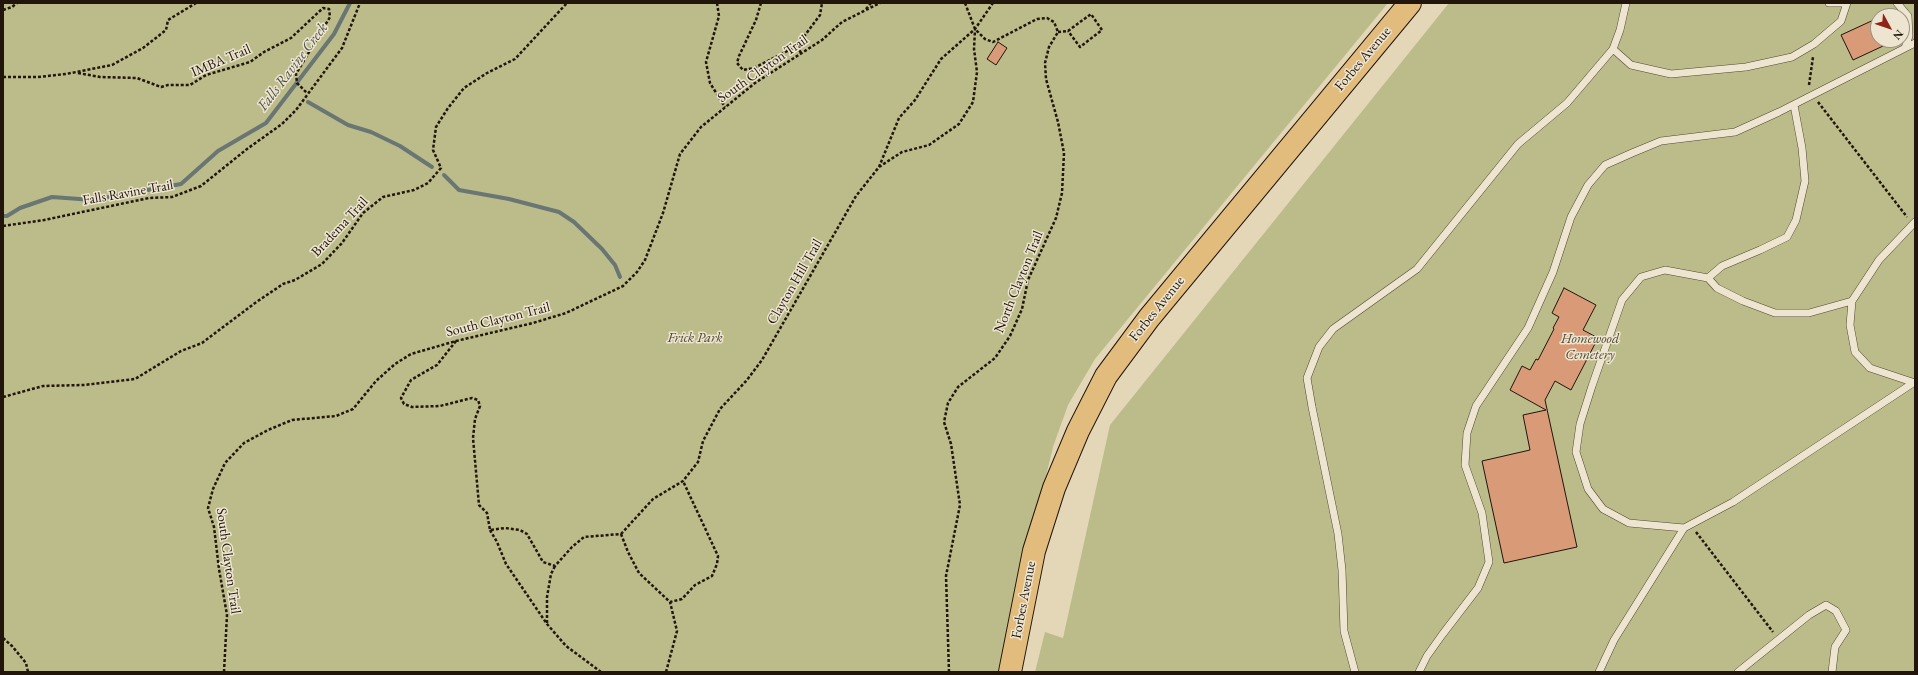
<!DOCTYPE html>
<html>
<head>
<meta charset="utf-8">
<style>
	body { margin:0 }
	#map { position:relative; width:1918px; height:675px; overflow:hidden; background:#e4d7b7; font-family:"EB Garamond",serif }
	canvas { display:block }
	.frame { position:absolute; inset:0; border:4px solid #21150c; pointer-events:none }
	.north { position:absolute; left:1870px; top:8px; width:40px; height:40px; box-sizing:border-box; background:#ede5d0; border:1px solid #9b9282; border-radius:50%; rotate:130deg; font-size:11px; font-weight:700; line-height:16px; text-align:center; color:#21150c }
	.north::after { content:''; display:block; margin:auto; width:14px; height:18px; background:#8f2418; clip-path:polygon(50% 0,100% 100%,50% 72%,0 100%) }
</style>
</head>
<body>
<div id="map">
<canvas width="1918" height="675"></canvas>
<div class="frame"></div>
<div class="north">N</div>
</div>
<script>
const ctx = document.querySelector('canvas').getContext('2d');
ctx.lineJoin = 'round';
function fillPath(path, color) {
  ctx.fillStyle = color;
  ctx.fill(path, 'evenodd');
}
function shape(rows) {
  const path = new Path2D();
  for (const r of rows) {
    path.moveTo(r[0], r[1]);
    for (let i = 2; i < r.length; i += 2) path.lineTo(r[i], r[i + 1]);
  }
  return path;
}
function stroke(path, color, width, dash) {
  ctx.strokeStyle = color;
  ctx.lineWidth = width;
  ctx.lineCap = dash ? 'butt' : 'round';
  ctx.setLineDash(dash || []);
  ctx.stroke(path);
}
function label(font, color, halo, rows, align = 'center') {
  ctx.font = font + ' "EB Garamond",serif';
  ctx.lineWidth = 3;
  ctx.setLineDash([]);
  ctx.textBaseline = 'middle';
  ctx.strokeStyle = halo;
  ctx.fillStyle = color;
  for (const [text, x, y, turn = 0] of rows) {
    ctx.save();
    ctx.translate(x, y);
    ctx.rotate((+turn || 0) * Math.PI / 180);
    ctx.textAlign = isNaN(turn) ? turn : align;
    if (halo) ctx.strokeText(text, 0, 0);
    ctx.fillText(text, 0, 0);
    ctx.restore();
  }
}
fillPath(shape([
	[3,3,1388,3,1095,359,1068,405,1053,447,999,672,3,672],
	[1449,3,1915,3,1915,672,1035,672,1045,632,1063,638,1110,425],
	[1878,16,1902,16,1902,40,1878,40]
]), '#bbbc8a');
stroke(shape([
	[308,102,348,125,371,132,400,146,432,167],
	[444,175,459,190,509,199,559,212,574,222,602,249,615,265,620,277],
	[3,216,7,216,20,208,52,197,93,200,181,184,218,151,266,123,334,34,350,3]
]), '#697673', 4);
const building = shape([
	[1878,18,1878,40,1896,40,1853,60,1841,35,1878,18],
	[998,42,1007,48,996,65,987,59,998,42],
	[1564,288,1596,305,1583,330,1598,338,1571,390,1555,381,1545,400,1577,547,1504,563,1482,461,1530,450,1523,415,1546,410,1510,390,1522,366,1530,370,1536,359,1538,360,1554,329,1553,328,1559,317,1552,313,1564,288]
]);
fillPath(building, '#d89a77');
stroke(building, '#21150c', 1);
const service = shape([
	[1829,3,1842,3],
	[1897,3,1908,16,1909,36,1905,48],
	[1613,49,1631,65,1671,74,1746,67,1792,57,1814,44,1841,21,1847,3],
	[1915,222,1879,260,1852,301,1850,325,1855,352,1870,368,1915,383],
	[1708,278,1722,266,1760,250,1787,237,1796,220,1805,181,1802,148,1794,105],
	[1684,528,1629,523,1603,509,1588,489,1576,452,1580,424,1592,386,1622,300,1641,277,1665,270,1708,278,1717,288,1743,301,1775,313,1809,313,1852,301],
	[1355,672,1344,631,1342,570,1338,534,1312,407,1307,378,1319,347,1333,329,1417,269,1518,144,1567,103,1613,49,1620,30,1626,3],
	[1419,672,1427,656,1442,635,1478,588,1489,562,1482,513,1465,465,1467,433,1476,406,1528,328,1553,272,1571,217,1588,185,1605,165,1632,153,1661,141,1735,132,1779,112,1915,43],
	[1599,672,1614,640,1684,528,1733,502,1913,383],
	[1738,672,1809,615,1826,605,1836,611,1846,630,1835,647,1832,672]
]);
const primary = shape([
	[1010,672,1034,551,1054,488,1078,431,1106,376,1149,318,1410,3]
]);
stroke(service, '#524637', 8);
stroke(primary, '#21150c', 24);
stroke(shape([
	[717,3,719,16,706,62,710,83,725,107],
	[761,3,756,20,739,56,737,63,743,70,754,68,797,46,820,15,822,3],
	[965,3,975,29,985,39,993,42,1037,19,1047,18,1054,22,1058,32],
	[866,9,871,3],
	[3,10,12,7,17,3],
	[1058,32,1068,31,1091,14,1102,30,1080,47,1068,31],
	[797,46,801,53],
	[78,73,100,77,137,78,161,87,168,85,190,85,206,75,250,62,264,52,291,38,323,8,329,9,330,17,296,74,297,83,307,93],
	[3,77,38,77,66,74,112,65,143,48,166,30,168,20,196,3],
	[1809,85,1813,57],
	[1818,102,1907,217],
	[879,167,902,152,929,145,959,124,973,102,977,72,974,49,975,30],
	[3,226,44,220,149,198,172,197,201,186,247,149,282,124,296,110,342,48,360,3],
	[456,341,437,365,411,380,401,398,404,404,412,407,440,406,472,398,478,400,480,406,475,419,473,438,479,505,487,513,490,530,505,528,520,530,527,534,543,562,555,566,572,547,584,537,621,534],
	[3,397,43,386,84,385,135,379,181,351,202,343,255,303,283,284,295,280,322,264,342,243,363,213,383,197,414,190,428,183,441,168,433,150,436,127,448,108,464,88,487,73,515,59,567,3],
	[490,530,497,542,506,564,547,624,566,646,601,672],
	[1696,532,1773,632],
	[621,534,653,499,683,481,698,462,703,441,720,409,747,380,762,360,856,196,879,167,899,118,915,100,941,59,975,29,993,3],
	[621,534,628,552,639,573,670,602,682,599,695,585,712,576,717,564,718,556,683,481],
	[547,623,547,597,551,574,555,566],
	[3,638,12,646,26,663,28,672],
	[224,672,227,615,219,569,214,527,208,508,213,489,225,463,244,443,268,430,292,420,336,416,353,409,376,381,395,364,411,354,456,341,533,323,566,313,623,286,637,272,645,260,663,213,680,154,701,127,755,83,822,40,842,22,880,3],
	[666,672,677,631,670,602],
	[949,672,946,576,960,505,951,444,944,422,948,403,958,387,995,358,1010,336,1022,309,1028,280,1056,218,1062,193,1064,153,1058,122,1046,79,1045,63,1049,47,1058,32]
]), '#21150c', 2.5, [3, 2]);
stroke(service, '#ede5d0', 7);
stroke(primary, '#e2bc7c', 22);
label('14px', '#21150c', '#ede5d0', [
	["Forbes Avenue",1363,59,-50],
	["IMBA Trail",221,61,-23],
	["South Clayton Trail",763,69,-35],
	["Falls Ravine Trail",128,193,-10],
	["Bradema Trail",340,227,-47],
	["Clayton Hill Trail",795,282,-60],
	["North Clayton Trail",1019,282,-68],
	["Forbes Avenue",1157,309,-51],
	["South Clayton Trail",498,320,-14],
	["South Clayton Trail",228,561,82],
	["Forbes Avenue",1024,600,-79]
]);
label('italic 14px', '#4f4732', '#ede5d0', [
	["Frick Park",695,338],
	["Homewood",1590,339],
	["Cemetery",1590,355]
]);
label('italic 15px', '#4b4e48', '#ede5d0', [
	["Falls Ravine Creek",293,67,-53]
]);
</script>
</body>
</html>
